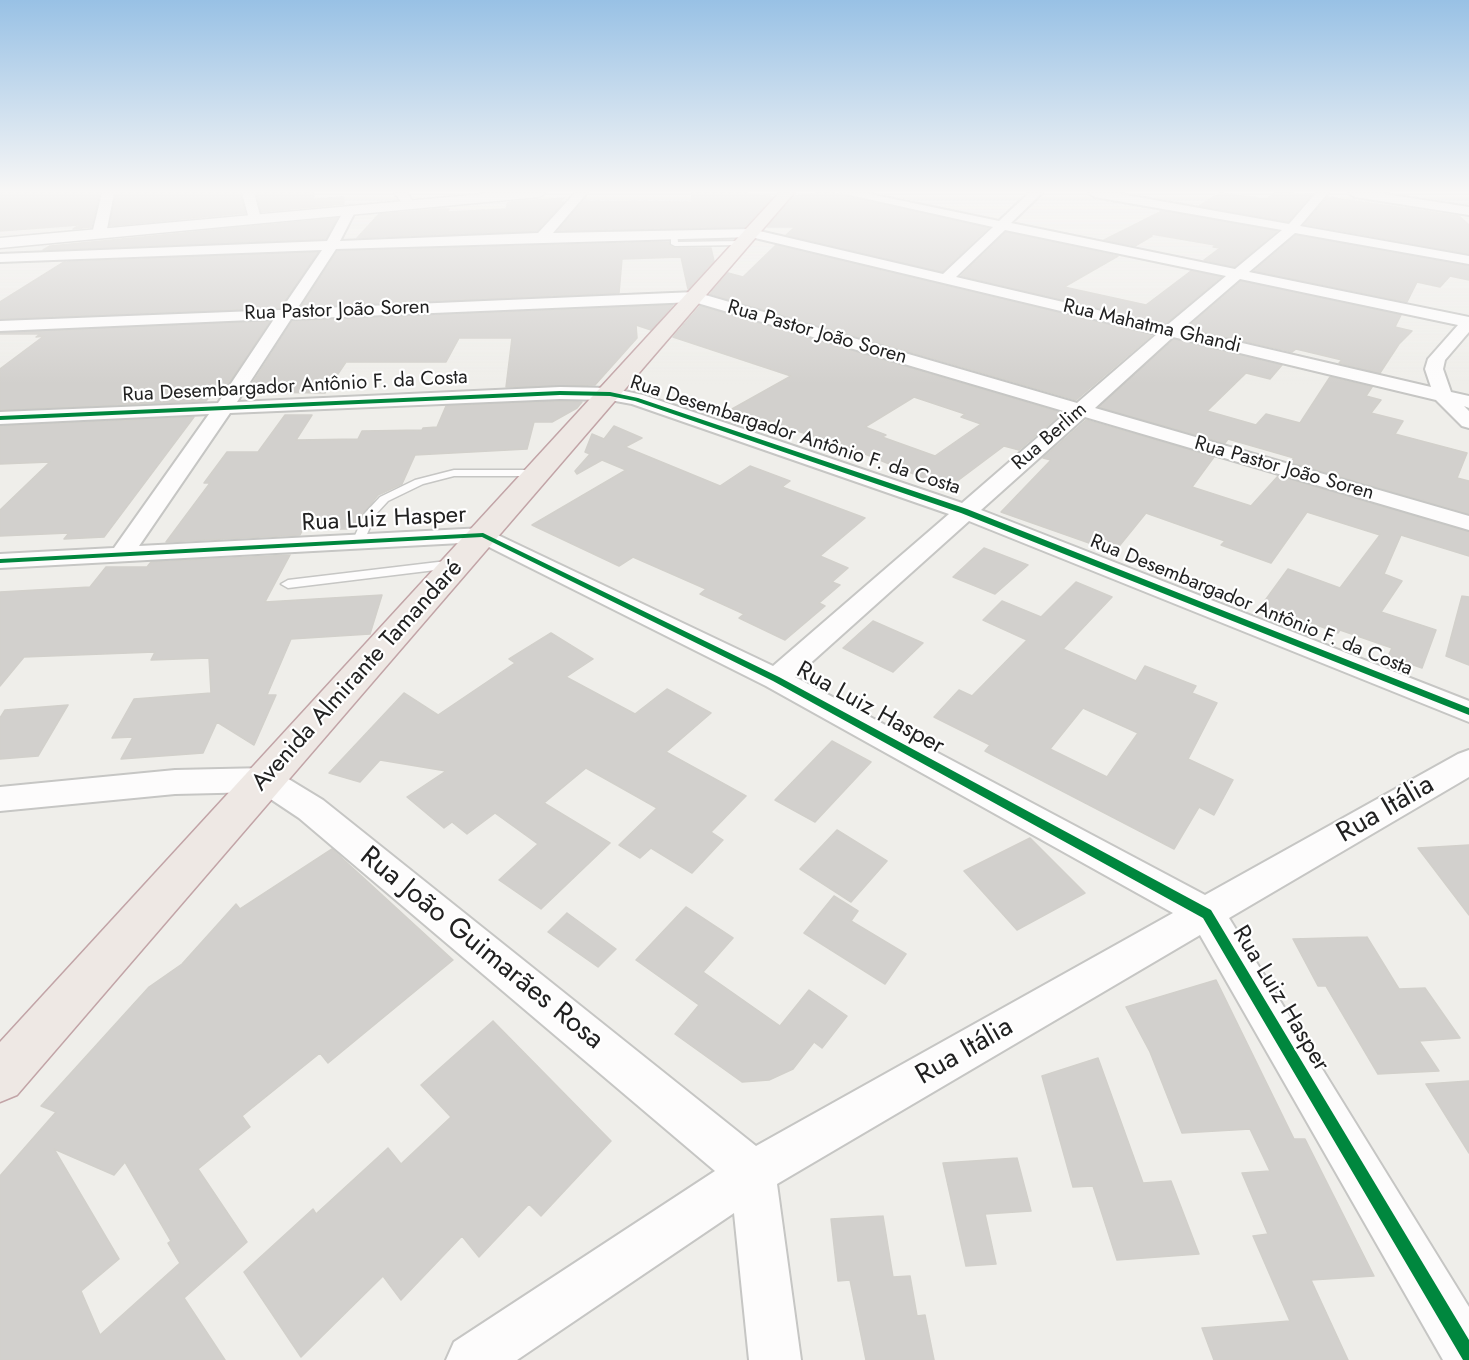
<!DOCTYPE html>
<html>
<head>
<meta charset="utf-8">
<style>
	body { margin:0 }
	canvas { display:block; background:#efeeea }
</style>
</head>
<body>
<canvas width="1469" height="1360"></canvas>
<script>
const ctx = document.querySelector('canvas').getContext('2d');
ctx.lineJoin = 'round';
function fillPath(path, color) {
  ctx.fillStyle = color;
  ctx.fill(path, 'evenodd');
}
function shape(rows) {
  const path = new Path2D();
  for (const r of rows) {
    path.moveTo(r[0], r[1]);
    for (let i = 2; i < r.length; i += 2) path.lineTo(r[i], r[i + 1]);
  }
  return path;
}
function stroke(path, color, width, dash) {
  ctx.strokeStyle = color;
  ctx.lineWidth = width;
  ctx.lineCap = dash ? 'butt' : 'round';
  ctx.setLineDash(dash || []);
  ctx.stroke(path);
}
function label(font, color, halo, rows, align = 'center') {
  ctx.font = font + ' Jost,sans-serif';
  ctx.lineWidth = 4.5;
  ctx.setLineDash([]);
  ctx.textBaseline = 'middle';
  ctx.strokeStyle = halo;
  ctx.fillStyle = color;
  for (const [text, x, y, turn = 0] of rows) {
    ctx.save();
    ctx.translate(x, y);
    ctx.rotate((+turn || 0) * Math.PI / 180);
    ctx.textAlign = isNaN(turn) ? turn : align;
    if (halo) ctx.strokeText(text, 0, 0);
    ctx.fillText(text, 0, 0);
    ctx.restore();
  }
}
const building = shape([
	[0,193,100,193,91,227,73,229,79,225,0,231,0,193],
	[116,193,240,193,245,213,110,226,116,193],
	[256,193,313,193,314,199,344,197,344,204,261,212,256,193],
	[692,193,744,193,773,197,745,227,558,231,583,201,692,202,692,193],
	[819,193,833,193,988,228,942,272,786,235,795,227,767,227,794,196,819,193],
	[1220,193,1266,199,1275,193,1312,194,1288,222,1199,206,1220,193],
	[1328,197,1459,216,1469,225,1469,254,1304,224,1328,197],
	[564,198,560,202,564,202,537,231,357,238,379,214,440,209,449,209,447,212,506,209,508,202,564,198],
	[1162,211,1277,231,1234,267,1204,260,1220,248,1213,247,1215,245,1151,234,1152,236,1135,246,1104,240,1162,211],
	[337,218,326,239,43,250,50,246,337,218],
	[1006,232,1118,256,1064,287,1146,305,1191,271,1221,277,1165,324,961,276,1006,232],
	[1296,235,1469,266,1469,280,1450,276,1440,287,1417,282,1407,302,1254,271,1296,235],
	[669,242,670,246,675,248,711,248,714,261,688,289,681,257,622,259,619,293,301,307,337,251,669,242],
	[776,245,1152,335,1076,400,710,294,728,273,743,277,776,245],
	[318,252,280,308,0,319,0,302,64,262,318,252],
	[1241,281,1401,315,1395,327,1412,331,1399,344,1380,373,1339,363,1342,360,1296,349,1292,352,1187,328,1241,281],
	[673,305,651,330,636,325,637,338,595,385,506,387,512,338,459,338,446,362,346,362,325,393,247,392,292,321,673,305],
	[700,306,1062,413,1019,450,1004,446,948,488,860,452,732,409,791,376,673,337,700,306],
	[914,397,965,414,961,417,981,424,935,456,882,437,886,435,865,427,914,397],
	[270,321,223,392,211,395,206,401,0,410,0,369,44,336,36,337,40,334,0,334,0,333,270,321],
	[1174,339,1282,365,1270,379,1246,373,1207,411,1256,425,1266,414,1300,423,1330,377,1372,387,1366,396,1381,400,1371,413,1403,421,1395,434,1467,453,1457,478,1469,481,1469,514,1290,462,1294,458,1228,439,1225,443,1099,407,1174,339],
	[560,401,582,402,577,408,552,422,534,422,527,449,415,455,402,484,378,495,351,529,303,529,300,535,166,542,210,483,204,483,227,452,258,452,285,415,312,415,296,440,358,439,362,431,422,430,423,428,437,427,446,406,560,401],
	[194,417,104,537,64,539,69,533,0,536,0,510,50,462,0,464,0,426,194,417],
	[1086,420,1214,457,1192,487,1251,506,1278,476,1469,532,1469,556,1401,535,1384,574,1402,581,1381,612,1436,630,1422,668,1388,656,1392,648,1340,630,1338,633,1298,618,1297,620,1261,606,1288,569,1340,588,1380,535,1307,512,1271,563,1221,545,1225,541,1146,513,1116,550,1109,550,1001,512,1051,460,1043,458,1086,420],
	[614,426,642,438,625,447,720,486,750,466,790,481,782,487,865,518,820,556,848,568,832,582,840,585,819,603,825,606,785,640,739,618,744,614,700,594,706,589,633,557,619,566,532,525,626,470,602,460,577,474,575,471,590,454,585,452,592,434,604,439,614,426],
	[984,548,1028,565,995,594,953,577,984,548],
	[290,555,265,602,382,595,370,634,291,639,267,695,276,695,254,745,217,722,203,753,121,759,133,737,112,738,134,699,211,693,209,658,151,660,155,652,24,657,0,686,0,592,90,587,106,567,147,567,151,562,290,555],
	[1076,582,1112,597,1063,649,1136,681,1145,666,1196,686,1192,693,1217,703,1188,759,1233,780,1214,815,1199,807,1174,849,985,751,990,745,934,717,959,690,972,696,1027,640,983,620,1002,601,1041,617,1076,582],
	[1083,708,1138,733,1107,777,1050,749,1083,708],
	[1462,596,1469,597,1469,665,1446,656,1462,596],
	[873,621,923,643,893,672,843,648,873,621],
	[551,633,593,659,566,677,635,714,667,689,711,713,666,752,746,796,711,832,723,840,692,873,651,848,640,858,619,845,657,808,586,768,544,803,610,843,541,909,499,880,538,844,495,813,467,834,452,822,444,828,407,797,446,771,380,760,360,782,329,773,404,693,438,715,515,663,509,659,551,633],
	[68,705,38,756,0,759,0,718,5,710,68,705],
	[832,741,871,762,815,822,775,800,832,741],
	[837,830,887,861,851,902,800,869,837,830],
	[1030,838,1085,893,1017,930,964,871,1030,838],
	[1469,845,1469,915,1418,848,1469,845],
	[332,849,453,960,328,1063,320,1053,242,1116,250,1127,198,1169,247,1242,184,1298,225,1360,0,1360,0,1176,56,1112,41,1106,149,987,182,964,236,904,240,909,332,849],
	[54,1149,114,1175,125,1162,171,1241,168,1243,180,1263,100,1335,81,1291,119,1259,54,1149],
	[834,896,858,911,851,921,906,954,885,984,804,933,834,896],
	[686,907,733,938,703,972,780,1026,809,990,847,1016,822,1048,814,1042,793,1069,769,1080,742,1082,675,1034,699,1005,636,960,686,907],
	[567,913,616,949,598,967,548,932,567,913],
	[1367,937,1399,989,1425,988,1460,1038,1419,1041,1439,1071,1378,1074,1326,986,1318,986,1293,939,1367,937],
	[1216,980,1294,1139,1305,1139,1374,1276,1311,1280,1348,1360,1214,1360,1202,1328,1290,1321,1253,1236,1268,1234,1242,1173,1270,1171,1250,1129,1182,1133,1150,1052,1126,1007,1216,980],
	[493,1021,611,1141,541,1216,529,1204,479,1257,462,1236,401,1300,383,1276,301,1357,244,1272,313,1209,316,1214,388,1148,401,1164,451,1117,421,1085,493,1021],
	[1098,1058,1143,1183,1171,1181,1199,1254,1117,1260,1093,1186,1073,1187,1042,1076,1098,1058],
	[1469,1081,1469,1153,1426,1084,1469,1081],
	[1017,1158,1031,1211,985,1214,996,1264,966,1266,943,1163,1017,1158],
	[883,1216,893,1277,910,1276,917,1316,925,1315,934,1360,866,1360,850,1280,838,1281,831,1219,883,1216]
]);
fillPath(building, '#d2d0cd');
stroke(building, '#d2d0cb', 1.5);
const service = shape([
	[674,233,677,235,678,242,741,241,745,243,741,245,675,246,671,244,671,235,674,233],
	[454,470,539,470,545,473,539,476,454,476,423,484,388,501,376,514,363,543,355,543,353,540,365,513,380,497,415,480,454,470],
	[455,560,460,561,461,564,460,567,288,588,281,584,288,580,455,560]
]);
const minor = shape([
	[102,193,114,193,106,234,99,238,92,234,102,193],
	[242,193,254,193,261,219,259,222,255,223,249,219,242,193],
	[395,193,407,193,415,205,413,208,405,208,395,193],
	[575,193,587,193,553,233,751,229,943,274,993,227,841,193,865,193,999,221,1029,193,1042,193,1011,223,1235,269,1282,230,1095,197,1089,193,1115,193,1289,224,1316,193,1328,193,1300,226,1469,256,1469,264,1295,233,1249,272,1469,317,1469,332,1445,360,1443,369,1451,392,1469,396,1469,408,1464,406,1469,411,1469,428,1462,426,1436,400,1173,337,1095,408,1469,516,1469,530,1085,417,981,510,1469,701,1469,722,969,521,795,677,1205,895,1458,754,1469,750,1469,777,1229,918,1469,1307,1469,1360,1443,1360,1200,935,777,1184,801,1360,749,1360,734,1213,517,1360,446,1360,454,1342,715,1171,299,818,260,792,175,794,0,811,0,787,175,770,266,768,277,772,323,800,756,1146,1173,913,766,686,479,542,0,568,0,554,114,548,209,414,0,424,0,412,218,403,274,319,0,331,0,321,281,310,322,250,0,262,0,254,327,241,344,210,350,206,356,210,340,241,538,233,575,193],
	[1005,230,1226,276,1166,326,956,277,1005,230],
	[751,237,1157,334,1077,403,695,292,297,309,336,249,751,237],
	[1240,279,1458,325,1428,359,1425,369,1431,387,1182,329,1240,279],
	[694,302,1067,412,962,503,643,395,610,388,560,387,237,402,291,319,694,302],
	[560,399,610,400,632,404,949,514,773,666,483,528,139,546,230,413,560,399],
	[1349,193,1378,193,1469,207,1469,215,1355,197,1349,193]
]);
const tertiary = shape([
	[493,193,546,193,539,197,0,248,0,238,493,193]
]);
const trunk = shape([
	[779,193,794,193,17,1095,0,1102,0,1042,779,193]
]);
stroke(service, '#c6c6c4', 3);
stroke(minor, '#c6c6c4', 4);
stroke(tertiary, '#c6c6c4', 3);
stroke(trunk, '#c2a4a7', 3);
fillPath(service, '#fdfcfc');
fillPath(minor, '#fdfcfc');
fillPath(tertiary, '#fdfcfc');
fillPath(trunk, '#eee8e4');
fillPath(shape([
	[560,391,610,392,638,398,967,509,1469,708,1469,715,961,513,635,401,610,396,560,395,0,420,0,416,560,391],
	[483,533,779,677,1211,910,1469,1340,1469,1360,1463,1360,1203,918,773,681,482,537,0,563,0,559,483,533]
]), '#00873e');
const sky = ctx.createLinearGradient(0, 0, 0, 384);
sky.addColorStop(0, '#98c1e5');
sky.addColorStop(0.5, '#f8f7f6');
sky.addColorStop(1, '#f8f7f600');
ctx.fillStyle = sky;
ctx.fillRect(0, 0, 1469, 384);
label('20px', '#212121', '#fff', [
	["Rua Pastor João Soren",337,311,-2],
	["Rua Mahatma Ghandi",1152,327,13],
	["Rua Pastor João Soren",817,333,16],
	["Rua Desembargador Antônio F. da Costa",295,387,-3],
	["Rua Desembargador Antônio F. da Costa",795,436,18],
	["Rua Berlim",1050,437,-41],
	["Rua Pastor João Soren",1284,469,16],
	["Rua Desembargador Antônio F. da Costa",1251,606,22]
]);
label('24px', '#212121', '#fff', [
	["Rua Luiz Hasper",384,520,-3],
	["Avenida Almirante Tamandaré",358,676,-48],
	["Rua Luiz Hasper",870,709,29],
	["Rua Luiz Hasper",1280,999,59]
]);
label('28px', '#212121', '#fff', [
	["Rua Itália",1386,810,-30],
	["Rua João Guimarães Rosa",481,949,39],
	["Rua Itália",965,1052,-30]
]);
</script>
</body>
</html>
